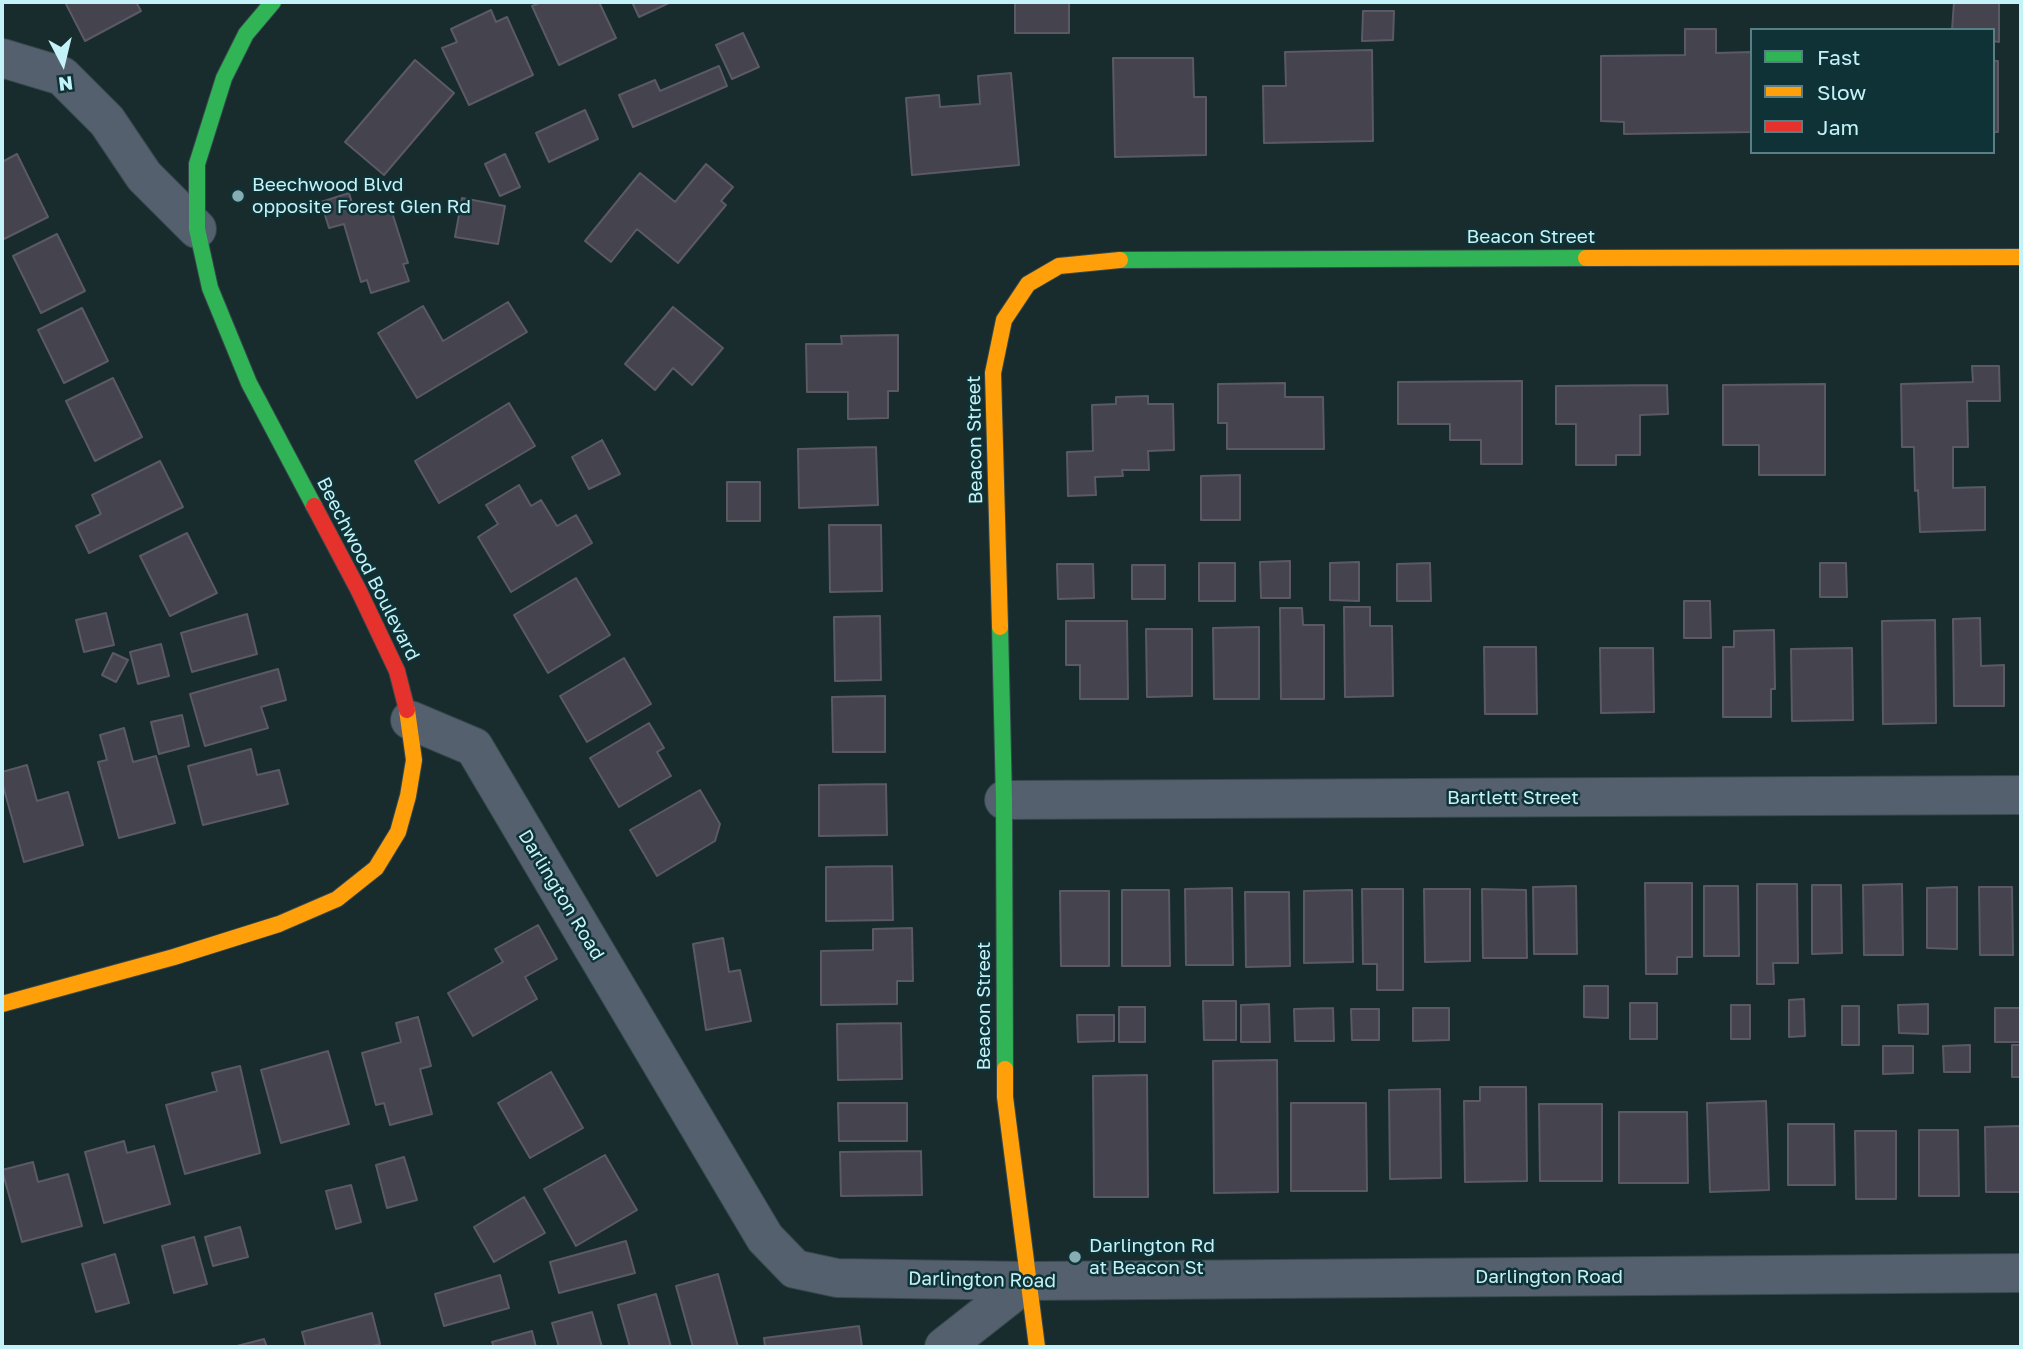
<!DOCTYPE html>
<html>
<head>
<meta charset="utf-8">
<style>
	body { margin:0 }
	#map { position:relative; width:2023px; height:1349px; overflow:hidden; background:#182b2d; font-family:"Golos Text",sans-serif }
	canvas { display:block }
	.frame { position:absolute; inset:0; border:4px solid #c3f3f9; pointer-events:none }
	.legend { position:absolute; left:1750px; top:28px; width:245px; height:126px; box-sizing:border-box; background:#0f3236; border:2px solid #577f84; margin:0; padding:9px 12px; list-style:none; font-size:21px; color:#c3f3f9 }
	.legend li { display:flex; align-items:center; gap:14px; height:35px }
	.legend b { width:35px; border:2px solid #577f84 }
	.north { position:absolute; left:28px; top:28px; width:70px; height:70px; -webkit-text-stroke:5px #0f3236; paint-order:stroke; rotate:173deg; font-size:19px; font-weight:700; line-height:28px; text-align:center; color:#c3f3f9 }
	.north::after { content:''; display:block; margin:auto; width:24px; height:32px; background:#c3f3f9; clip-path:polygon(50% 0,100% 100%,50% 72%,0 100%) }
</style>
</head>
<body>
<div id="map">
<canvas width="2023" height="1349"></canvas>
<div class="frame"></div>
<ul class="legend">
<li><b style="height:9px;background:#30b455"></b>Fast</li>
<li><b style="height:9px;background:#ff9f0a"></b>Slow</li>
<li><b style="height:9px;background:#e5322d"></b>Jam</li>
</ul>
<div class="north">N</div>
</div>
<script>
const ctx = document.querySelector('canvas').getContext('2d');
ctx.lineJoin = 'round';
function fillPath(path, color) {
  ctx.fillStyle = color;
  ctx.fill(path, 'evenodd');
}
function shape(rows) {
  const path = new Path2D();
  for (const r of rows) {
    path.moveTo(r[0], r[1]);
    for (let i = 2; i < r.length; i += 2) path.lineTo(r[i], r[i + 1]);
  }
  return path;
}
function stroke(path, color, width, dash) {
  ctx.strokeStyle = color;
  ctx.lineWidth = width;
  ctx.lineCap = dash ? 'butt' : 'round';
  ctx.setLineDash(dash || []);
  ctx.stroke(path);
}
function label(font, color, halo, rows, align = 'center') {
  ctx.font = font + ' "Golos Text",sans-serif';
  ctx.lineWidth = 5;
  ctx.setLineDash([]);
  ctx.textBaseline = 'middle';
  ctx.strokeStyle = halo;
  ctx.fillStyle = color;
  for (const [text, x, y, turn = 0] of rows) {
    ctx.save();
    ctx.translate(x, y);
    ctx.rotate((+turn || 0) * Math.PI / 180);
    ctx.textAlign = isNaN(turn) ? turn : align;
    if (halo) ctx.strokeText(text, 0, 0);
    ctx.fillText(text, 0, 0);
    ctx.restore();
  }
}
const building = shape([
	[65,2,136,2,141,11,85,41,65,2],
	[542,2,599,2,616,38,559,65,532,6,542,2],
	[632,2,671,2,639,17,632,2],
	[1015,2,1069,2,1069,33,1015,33,1015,2],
	[1954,2,1999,2,1999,42,1993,41,1993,30,1952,30,1954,2],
	[491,10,496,22,507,17,533,75,469,105,442,48,457,42,451,29,491,10],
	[1363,11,1394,11,1393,40,1362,41,1363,11],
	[1685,29,1716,29,1716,53,1752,52,1752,132,1624,134,1624,122,1601,121,1601,56,1685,55,1685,29],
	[743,33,759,67,732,79,716,45,743,33],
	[1372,50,1373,141,1264,143,1263,86,1286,86,1285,52,1372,50],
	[1113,58,1193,58,1194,97,1206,97,1206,155,1115,157,1113,58],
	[415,60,454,93,384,175,345,142,415,60],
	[1993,61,1998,61,1998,132,1993,132,1993,61],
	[719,66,727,86,633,127,619,95,655,80,660,91,719,66],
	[1011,73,1019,165,912,175,906,98,939,95,940,107,980,104,978,76,1011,73],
	[585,110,598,139,549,162,536,133,585,110],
	[17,154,48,217,2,240,2,162,17,154],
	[505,154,520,187,500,196,485,164,505,154],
	[706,164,733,187,721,201,726,205,678,263,637,229,611,262,585,241,640,173,675,202,706,164],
	[349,193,355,213,389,203,408,263,403,264,409,281,371,293,367,280,361,282,344,224,329,228,321,202,349,193],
	[462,198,505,206,498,244,455,237,462,198],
	[57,234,85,291,41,313,13,256,57,234],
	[508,302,527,332,417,398,378,333,423,306,443,341,508,302],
	[673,307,723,348,692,385,673,368,655,390,625,364,673,307],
	[82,308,108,361,64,383,38,330,82,308],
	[898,335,898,391,888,391,888,418,848,419,848,392,807,392,806,344,842,344,841,336,898,335],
	[1972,366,1999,366,2000,401,1967,401,1968,447,1953,447,1953,488,1985,487,1985,530,1920,532,1918,490,1915,491,1914,447,1902,447,1901,384,1973,382,1972,366],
	[113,378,142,437,95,461,66,401,113,378],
	[1522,381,1522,464,1481,464,1481,440,1450,440,1450,424,1398,424,1398,382,1522,381],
	[1285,383,1285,397,1323,397,1324,449,1227,449,1227,423,1218,423,1218,384,1285,383],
	[1825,384,1825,475,1759,475,1759,445,1723,445,1723,385,1825,384],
	[1667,385,1668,414,1640,415,1640,455,1616,455,1616,465,1576,465,1576,424,1556,424,1556,386,1667,385],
	[1148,396,1148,404,1173,404,1174,450,1148,451,1149,470,1122,470,1123,476,1095,477,1096,495,1068,496,1067,452,1093,451,1092,405,1116,404,1116,397,1148,396],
	[509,403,535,446,439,503,415,461,509,403],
	[602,440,620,474,589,489,572,457,602,440],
	[876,447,878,505,799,508,798,449,876,447],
	[160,461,183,507,89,553,76,526,101,514,92,495,160,461],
	[1240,475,1240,520,1201,520,1201,476,1240,475],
	[727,482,760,482,760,521,727,521,727,482],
	[519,485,531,506,541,500,557,526,576,515,592,543,511,592,478,537,498,524,486,505,519,485],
	[829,525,881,525,882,591,830,592,829,525],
	[187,533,217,593,170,616,140,556,187,533],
	[1290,561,1290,598,1261,598,1260,562,1290,561],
	[1359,562,1359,601,1330,600,1330,563,1359,562],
	[1199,563,1235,563,1235,601,1199,601,1199,563],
	[1430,563,1431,601,1397,601,1397,564,1430,563],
	[1820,563,1846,563,1847,597,1820,597,1820,563],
	[1057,564,1093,564,1094,598,1058,599,1057,564],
	[1132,565,1165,565,1165,599,1132,599,1132,565],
	[576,578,610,635,548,673,514,615,576,578],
	[1684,601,1710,601,1711,638,1684,638,1684,601],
	[1344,607,1370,607,1370,626,1392,626,1393,696,1345,697,1344,607],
	[1280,608,1302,608,1303,625,1324,625,1324,699,1281,699,1280,608],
	[106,613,114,645,84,652,76,620,106,613],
	[247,614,257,654,192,672,181,633,247,614],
	[880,616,881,680,835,681,834,617,880,616],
	[1980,618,1981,666,2004,665,2004,706,1954,706,1953,619,1980,618],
	[1935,620,1936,723,1883,724,1882,621,1935,620],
	[1066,621,1127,621,1128,699,1080,699,1080,665,1066,665,1066,621],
	[1259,627,1259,699,1214,699,1213,628,1259,627],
	[1146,629,1192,629,1192,696,1147,697,1146,629],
	[1774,630,1775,689,1771,689,1771,717,1723,717,1723,647,1734,647,1734,631,1774,630],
	[161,644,169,676,138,684,130,652,161,644],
	[1484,647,1536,647,1537,714,1485,714,1484,647],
	[1600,648,1653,648,1654,712,1601,713,1600,648],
	[1852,648,1853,720,1792,721,1791,649,1852,648],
	[113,653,128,660,116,682,102,675,113,653],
	[624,658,651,704,587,742,560,696,624,658],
	[278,669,286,700,261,707,268,728,205,746,190,694,278,669],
	[885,696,885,752,833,752,832,697,885,696],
	[182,715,189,746,159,754,151,722,182,715],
	[649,723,664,748,657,752,671,776,619,807,590,758,649,723],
	[124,728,133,762,156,756,175,823,119,838,98,762,107,760,100,735,124,728],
	[251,749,257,775,279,770,288,804,203,825,188,766,251,749],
	[27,765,37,801,68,792,83,845,24,862,2,782,2,772,27,765],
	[886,784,887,835,819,836,819,785,886,784],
	[700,790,720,824,715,841,657,876,630,830,700,790],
	[892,866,893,920,826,921,826,867,892,866],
	[1645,883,1692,883,1692,957,1677,957,1677,974,1646,974,1645,883],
	[1757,884,1797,884,1798,963,1773,963,1774,984,1757,984,1757,884],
	[1902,884,1903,955,1864,955,1863,885,1902,884],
	[1812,885,1841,885,1842,953,1812,954,1812,885],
	[1576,886,1577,954,1534,954,1533,887,1576,886],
	[1704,886,1738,886,1739,956,1704,956,1704,886],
	[1957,887,1957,949,1927,948,1927,888,1957,887],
	[1979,887,2012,887,2013,955,1980,955,1979,887],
	[1232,888,1233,965,1186,965,1185,889,1232,888],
	[1362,889,1403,889,1403,990,1377,990,1377,964,1363,964,1362,889],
	[1424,889,1470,889,1470,961,1425,962,1424,889],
	[1482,889,1526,890,1527,958,1483,958,1482,889],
	[1122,890,1169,890,1170,966,1122,966,1122,890],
	[1352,890,1353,962,1304,963,1304,891,1352,890],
	[1060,891,1109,891,1109,966,1061,966,1060,891],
	[1245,892,1289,892,1290,966,1246,967,1245,892],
	[538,925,557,959,525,977,537,999,473,1036,448,993,503,962,495,949,538,925],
	[912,928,913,981,897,981,897,1004,821,1005,821,951,873,950,873,929,912,928],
	[723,938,729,972,740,970,751,1021,706,1030,693,944,723,938],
	[1584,986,1608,986,1608,1018,1584,1017,1584,986],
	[1804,999,1805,1036,1789,1037,1789,1000,1804,999],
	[1203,1001,1236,1001,1236,1040,1204,1040,1203,1001],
	[1630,1003,1657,1003,1657,1039,1630,1039,1630,1003],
	[1269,1004,1270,1042,1241,1042,1241,1005,1269,1004],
	[1928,1004,1928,1034,1899,1033,1898,1005,1928,1004],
	[1731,1005,1750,1005,1750,1039,1731,1039,1731,1005],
	[1842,1006,1859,1006,1859,1045,1842,1045,1842,1006],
	[1119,1007,1145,1007,1145,1042,1119,1042,1119,1007],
	[1333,1008,1334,1041,1295,1041,1294,1009,1333,1008],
	[1413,1008,1449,1008,1449,1040,1413,1041,1413,1008],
	[1995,1008,2021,1008,2021,1042,1995,1042,1995,1008],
	[1351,1009,1379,1009,1379,1040,1352,1040,1351,1009],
	[1077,1015,1114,1015,1114,1041,1078,1042,1077,1015],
	[418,1017,431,1066,420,1069,432,1114,390,1125,384,1103,376,1105,362,1053,401,1042,396,1023,418,1017],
	[901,1023,902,1079,838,1080,837,1024,901,1023],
	[1970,1045,1970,1072,1944,1072,1943,1046,1970,1045],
	[2012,1045,2021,1045,2021,1077,2012,1077,2012,1045],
	[1883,1046,1913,1046,1913,1073,1883,1074,1883,1046],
	[328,1051,349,1124,281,1143,261,1070,328,1051],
	[1277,1060,1278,1192,1214,1193,1213,1061,1277,1060],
	[240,1066,260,1153,185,1174,166,1105,217,1091,212,1073,240,1066],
	[551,1072,583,1128,530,1158,498,1103,551,1072],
	[1147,1075,1148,1197,1094,1197,1093,1076,1147,1075],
	[1480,1087,1526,1087,1527,1181,1465,1182,1464,1101,1480,1101,1480,1087],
	[1440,1089,1441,1178,1390,1179,1389,1090,1440,1089],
	[1766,1101,1769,1190,1710,1192,1707,1103,1766,1101],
	[838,1103,907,1103,907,1141,839,1141,838,1103],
	[1291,1103,1366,1103,1367,1191,1291,1191,1291,1103],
	[1539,1104,1602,1104,1602,1181,1540,1181,1539,1104],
	[1619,1112,1687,1112,1688,1183,1619,1183,1619,1112],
	[1788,1124,1834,1124,1835,1185,1788,1185,1788,1124],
	[2021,1126,2021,1192,1986,1192,1985,1127,2021,1126],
	[1919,1130,1958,1130,1959,1196,1919,1196,1919,1130],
	[1855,1131,1896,1131,1896,1199,1856,1199,1855,1131],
	[124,1141,127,1153,154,1146,170,1204,104,1223,85,1152,124,1141],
	[921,1151,922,1195,841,1196,840,1152,921,1151],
	[605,1155,637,1210,576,1246,544,1189,605,1155],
	[404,1157,417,1200,387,1208,376,1165,404,1157],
	[33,1162,38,1182,68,1174,82,1226,22,1242,2,1170,33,1162],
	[351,1185,361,1222,336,1229,326,1191,351,1185],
	[524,1197,545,1233,494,1262,474,1227,524,1197],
	[240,1227,248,1257,213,1266,205,1237,240,1227],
	[194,1237,207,1284,174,1293,162,1246,194,1237],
	[626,1241,635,1273,559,1293,550,1262,626,1241],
	[115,1254,129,1303,96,1312,82,1264,115,1254],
	[718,1274,738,1347,693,1347,676,1286,718,1274],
	[500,1275,509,1308,444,1326,435,1294,500,1275],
	[656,1294,671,1347,630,1347,618,1305,656,1294],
	[592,1312,602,1347,559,1347,552,1323,592,1312],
	[372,1313,380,1344,369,1347,306,1347,302,1332,372,1313],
	[859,1326,862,1347,765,1347,764,1338,859,1326],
	[532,1331,536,1347,494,1347,492,1342,532,1331],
	[264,1339,267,1347,233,1347,264,1339]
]);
fillPath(building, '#44434e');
stroke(building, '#5b5965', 2);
const street = shape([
	[2,58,62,76,107,121,144,176,197,229],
	[410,720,474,747,765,1238,795,1269,837,1278,1028,1281,2021,1273],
	[1004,800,2021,795],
	[944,1347,1028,1281]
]);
const fast = shape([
	[273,2,246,34,224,78,197,164,197,229,210,288,249,383,314,506],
	[1120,260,1586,258],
	[1000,627,1004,800,1005,1069]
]);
const slow = shape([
	[1586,258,2021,257],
	[1000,627,993,373,1004,320,1028,284,1059,266,1120,260],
	[2,1004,174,957,279,924,337,899,376,868,398,832,408,796,414,760,407,710],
	[1005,1069,1005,1097,1037,1347]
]);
const jam = shape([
	[314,506,359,591,397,671,407,710]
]);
stroke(street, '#35494c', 40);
stroke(fast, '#35494c', 18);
stroke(slow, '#35494c', 18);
stroke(jam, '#35494c', 18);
stroke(street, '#54606d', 38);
stroke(fast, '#30b455', 16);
stroke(slow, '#ff9f0a', 16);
stroke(jam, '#e5322d', 16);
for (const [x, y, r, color] of [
	[238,196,7,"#87adb2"],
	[1075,1257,7,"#87adb2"]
]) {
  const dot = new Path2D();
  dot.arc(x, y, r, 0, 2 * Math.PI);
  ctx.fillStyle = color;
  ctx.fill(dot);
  stroke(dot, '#0f3236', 2.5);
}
label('19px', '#c3f3f9', '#0f3236', [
	["Beechwood Blvd",252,185],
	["opposite Forest Glen Rd",252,207],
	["Darlington Rd",1089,1246],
	["at Beacon St",1089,1268]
], 'left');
label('19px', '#c3f3f9', '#0f3236', [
	["Beacon Street",1531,237],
	["Beacon Street",975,440,-91],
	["Beechwood Boulevard",368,569,63],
	["Bartlett Street",1513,798],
	["Darlington Road",561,895,59],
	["Beacon Street",984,1006,-90],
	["Darlington Road",1549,1277],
	["Darlington Road",982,1280,1]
]);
</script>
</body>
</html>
